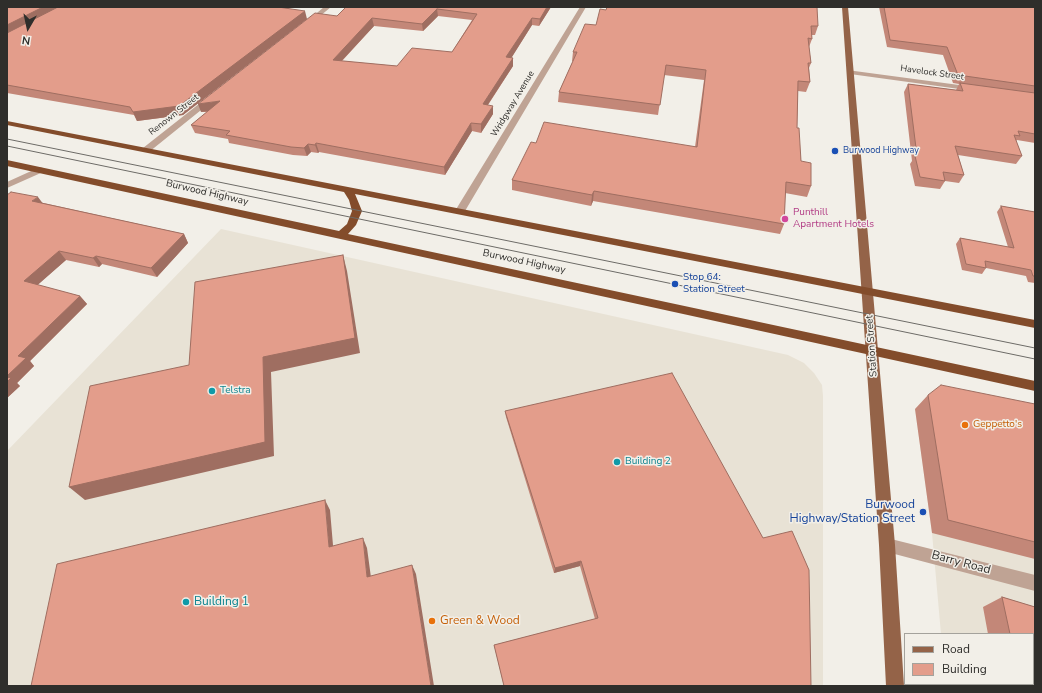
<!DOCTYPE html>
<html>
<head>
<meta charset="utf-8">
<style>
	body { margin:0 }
	#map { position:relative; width:1042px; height:693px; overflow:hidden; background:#f2efe8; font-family:"Nunito Sans",sans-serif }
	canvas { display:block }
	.frame { position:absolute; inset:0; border:8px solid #2f2e2b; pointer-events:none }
	.legend { position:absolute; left:904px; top:633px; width:130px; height:52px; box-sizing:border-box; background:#f2efe8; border:1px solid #a4a29c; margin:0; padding:5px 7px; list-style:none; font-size:12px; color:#2f2e2b }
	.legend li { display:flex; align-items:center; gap:8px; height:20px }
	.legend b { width:20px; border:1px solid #a4a29c }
	.north { position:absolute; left:8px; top:8px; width:40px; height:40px; -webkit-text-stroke:3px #f2efe8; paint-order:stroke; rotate:189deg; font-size:11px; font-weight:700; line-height:16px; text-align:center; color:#2f2e2b }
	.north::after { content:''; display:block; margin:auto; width:14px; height:18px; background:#2f2e2b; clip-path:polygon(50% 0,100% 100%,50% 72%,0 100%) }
</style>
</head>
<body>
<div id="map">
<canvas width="1042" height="693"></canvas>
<div class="frame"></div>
<ul class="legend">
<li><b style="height:5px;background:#946348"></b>Road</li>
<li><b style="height:11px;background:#e39d8b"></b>Building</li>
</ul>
<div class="north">N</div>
</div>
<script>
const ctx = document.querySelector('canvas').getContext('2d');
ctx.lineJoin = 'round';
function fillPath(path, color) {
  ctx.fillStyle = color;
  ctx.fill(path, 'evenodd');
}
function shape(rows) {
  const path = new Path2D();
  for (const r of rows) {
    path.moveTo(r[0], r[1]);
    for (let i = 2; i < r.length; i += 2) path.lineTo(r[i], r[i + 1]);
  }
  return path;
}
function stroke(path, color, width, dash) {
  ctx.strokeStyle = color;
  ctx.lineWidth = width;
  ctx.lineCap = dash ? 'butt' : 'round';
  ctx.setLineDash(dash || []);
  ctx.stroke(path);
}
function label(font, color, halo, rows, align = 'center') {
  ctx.font = font + ' "Nunito Sans",sans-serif';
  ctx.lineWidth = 3;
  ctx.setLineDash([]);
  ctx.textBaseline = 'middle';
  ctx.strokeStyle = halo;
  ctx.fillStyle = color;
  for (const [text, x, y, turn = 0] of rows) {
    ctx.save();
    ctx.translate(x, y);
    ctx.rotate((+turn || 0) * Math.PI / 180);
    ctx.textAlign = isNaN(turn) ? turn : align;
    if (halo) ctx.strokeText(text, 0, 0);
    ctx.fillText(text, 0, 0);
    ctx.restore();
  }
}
fillPath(shape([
	[221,229,788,355,804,363,814,373,822,385,823,396,823,686,7,686,7,451],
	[915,409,1035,421,1035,686,947,686,947,684,1033,684,1033,634,941,634,932,533]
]), '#e8e2d5');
fillPath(shape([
	[324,7,331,7,309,25,305,25,305,23,324,7],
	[580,7,586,7,465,211,460,214,457,213,455,211,580,7],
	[847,70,974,87,978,89,974,91,850,74,847,74,847,70],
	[209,96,216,98,149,152,143,152,143,148,209,96],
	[40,167,43,168,43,172,7,188,7,182,40,167],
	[887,538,1035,575,1035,591,887,552,882,550,879,545,882,540,887,538]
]), '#bfa394');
fillPath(shape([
	[842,7,848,7,895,545,904,686,886,686,879,545,842,7]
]), '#946348');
fillPath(shape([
	[7,121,1035,320,1035,328,355,194,362,211,356,225,348,234,1035,381,1035,391,7,166,7,160,339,231,347,224,352,211,349,200,344,192,7,125,7,121]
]), '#834c2b');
stroke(shape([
	[7,139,1035,348],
	[7,146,1035,359]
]), '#6d6b67', 1);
fillPath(shape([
	[7,7,289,7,288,8,307,19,183,115,137,121,134,115,7,93],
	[346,7,551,7,539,26,532,25,511,58,513,58,513,66,488,105,493,114,481,133,472,131,445,175,319,152,318,153,311,152,307,156,293,155,229,143,228,139,195,133,191,125,207,112,201,112,337,16],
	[438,16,472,20,452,52,397,66,342,61,374,26,423,31],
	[879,7,1035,7,1035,143,1017,140,1016,141,1022,156,1016,164,958,155,964,175,959,183,945,181,940,189,915,186,910,164,912,161,904,92,908,84,956,90,959,84,953,83,943,55,887,47],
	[596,25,818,26,815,35,812,35,812,39,809,47,811,63,809,68,810,82,806,92,798,91,797,128,801,161,811,186,807,197,785,193,784,224,780,234,593,201,591,206,512,190,512,180,536,143,695,147,704,80,664,75,658,115,558,102,559,92,573,61,572,61,573,52],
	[7,195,184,234,188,243,157,277,102,264,99,267,66,260,37,285,80,296,87,304,30,361,34,366,17,383,20,386,7,398],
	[1001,206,1035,212,1035,283,1028,282,1026,276,986,268,982,274,962,270,956,244,960,238,1008,247,997,212],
	[928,395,1035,404,1035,559,932,533,915,409],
	[505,411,811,686,504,686,494,645,595,619,580,566,554,573,506,417],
	[1002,597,1035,607,1035,686,997,686,997,684,1033,684,1033,634,988,634,983,607]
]), '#c38778');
fillPath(shape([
	[43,7,63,7,7,35,7,25],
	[277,7,289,7,279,15],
	[547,7,551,7,539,26,540,19],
	[437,9,438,16,423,31,422,24],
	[305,11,307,19,183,115,137,121,133,112],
	[372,18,374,26,335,68,333,60],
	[532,18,532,25,507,65,506,57],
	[513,58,513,66,483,112,483,104],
	[220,101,223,109,201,112,198,104],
	[493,106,493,114,481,133,481,124],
	[471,123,472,131,445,175,444,167],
	[316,143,319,152,318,153,315,145],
	[308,144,311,152,307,156,304,148],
	[594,191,593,201,591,206,592,195],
	[38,197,44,205,32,201],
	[184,234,188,243,157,277,151,268],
	[59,251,66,260,32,290,24,281],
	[343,255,347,271,360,353,271,372,274,456,85,500,69,487,263,357],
	[96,256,102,264,99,267,93,258],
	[80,296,87,304,30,361,34,366,17,383,20,386,7,398,7,376,18,356],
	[325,500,330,510,334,557,329,547],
	[363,538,367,548,372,585,367,577],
	[581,561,580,566,554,573,555,568],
	[412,565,416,574,434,686,431,686]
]), '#9f6e61');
const building = shape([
	[7,7,43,7,7,25,7,7],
	[58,7,278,7,305,11,179,106,133,112,130,107,7,85,7,33,58,7],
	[346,7,547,7,540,19,532,18,506,57,513,58,483,104,493,106,481,124,471,123,444,167,316,143,315,145,308,144,304,148,291,147,226,135,230,131,191,125,220,101,198,104,315,13,337,16,346,7],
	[437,9,477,14,452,52,412,48,397,66,333,60,372,18,422,24,437,9],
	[607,7,817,7,818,26,811,26,812,39,808,38,811,63,808,63,810,82,798,81,797,128,799,128,801,161,811,163,811,186,786,182,784,224,594,191,592,195,512,180,531,142,536,143,544,122,697,147,706,70,666,65,660,105,559,92,577,52,573,52,585,24,596,25,600,9,606,10,607,7],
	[884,7,1035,7,1035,86,958,75,947,47,890,40,884,7],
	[960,83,1035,93,1035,134,1018,131,1020,136,1014,135,1022,156,955,146,964,175,943,172,945,181,920,177,915,156,917,156,908,84,963,91,960,83],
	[11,192,38,197,32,201,184,234,151,268,96,256,93,258,59,251,24,281,80,296,18,356,26,358,7,376,7,195,11,192],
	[1001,206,1035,212,1035,276,1033,276,1031,270,985,261,986,268,966,264,960,238,1014,248,1001,206],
	[343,255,355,338,263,357,265,442,69,487,90,386,189,365,195,282,343,255],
	[672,373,763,538,792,531,809,570,811,686,504,686,494,645,598,618,581,561,555,568,505,411,672,373],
	[7,377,11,378,7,382,7,377],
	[941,385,1035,404,1035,542,948,520,928,395,941,385],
	[325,500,329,547,363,538,367,577,412,565,431,686,31,686,57,564,325,500],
	[1002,597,1035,607,1035,686,1020,686,1020,684,1033,684,1033,634,1010,634,1002,597]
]);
fillPath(building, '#e39d8b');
stroke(building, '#9f6e61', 1);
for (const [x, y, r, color] of [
	[835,151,4,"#1a4fb4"],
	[785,219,4,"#d1479c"],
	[675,284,4,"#1a4fb4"],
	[212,391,4,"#0f9aa8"],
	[965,425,4,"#e8710a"],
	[617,462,4,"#0f9aa8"],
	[923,512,4,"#1a4fb4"],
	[186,602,4,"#0f9aa8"],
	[432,621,4,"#e8710a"]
]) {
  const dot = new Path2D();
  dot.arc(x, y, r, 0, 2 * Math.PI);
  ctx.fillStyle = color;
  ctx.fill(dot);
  stroke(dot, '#f2efe8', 1.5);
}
label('9px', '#2f2e2b', '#f2efe8', [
	["Havelock Street",932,73,8],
	["Wridgway Avenue",513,104,-59],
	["Renown Street",174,115,-38]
]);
label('9px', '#164399', '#f2efe8', [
	["Burwood Highway",843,151]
], 'left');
label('10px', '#2f2e2b', '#f2efe8', [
	["Burwood Highway",207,193,13],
	["Burwood Highway",524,262,12],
	["Station Street",872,346,-94]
]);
label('10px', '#b23c85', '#f2efe8', [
	["Punthill",793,213],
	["Apartment Hotels",793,225]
], 'left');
label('10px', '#164399', '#f2efe8', [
	["Stop 64:",683,278],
	["Station Street",683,290]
], 'left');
label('10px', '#0d838f', '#f2efe8', [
	["Telstra",220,391],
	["Building 2",625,462]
], 'left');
label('10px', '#c56008', '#f2efe8', [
	["Geppetto's",973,425]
], 'left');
label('12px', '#164399', '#f2efe8', [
	["Burwood",915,505],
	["Highway/Station Street",915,519]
], 'right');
label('12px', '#2f2e2b', '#f2efe8', [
	["Barry Road",961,563,15]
]);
label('12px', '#0d838f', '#f2efe8', [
	["Building 1",194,602]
], 'left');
label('12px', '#c56008', '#f2efe8', [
	["Green & Wood",440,621]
], 'left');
</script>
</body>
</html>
